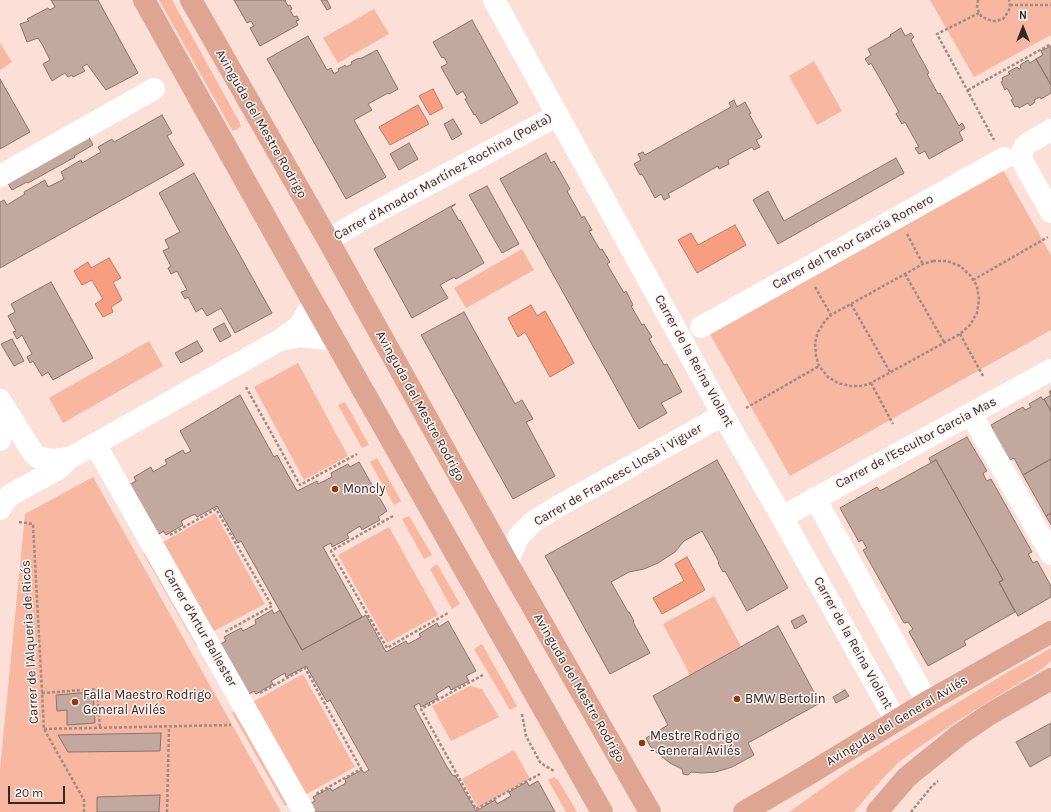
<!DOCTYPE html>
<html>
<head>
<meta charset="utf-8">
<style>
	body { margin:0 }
	#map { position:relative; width:1051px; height:812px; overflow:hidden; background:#fce0d7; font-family:Karla,sans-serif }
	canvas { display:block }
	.north { position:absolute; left:1003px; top:8px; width:40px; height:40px; -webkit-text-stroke:3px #fdf2ee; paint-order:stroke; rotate:0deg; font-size:11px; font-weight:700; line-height:16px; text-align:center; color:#322825 }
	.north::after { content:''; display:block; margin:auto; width:14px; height:18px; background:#322825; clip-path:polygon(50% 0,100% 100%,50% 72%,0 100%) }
	.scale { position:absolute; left:8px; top:786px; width:57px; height:18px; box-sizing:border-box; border:2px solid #322825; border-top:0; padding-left:5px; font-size:12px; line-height:14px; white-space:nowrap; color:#322825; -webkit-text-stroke:3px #fdf2ee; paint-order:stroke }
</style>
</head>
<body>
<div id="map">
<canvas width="1051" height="812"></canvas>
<div class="north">N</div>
<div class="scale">20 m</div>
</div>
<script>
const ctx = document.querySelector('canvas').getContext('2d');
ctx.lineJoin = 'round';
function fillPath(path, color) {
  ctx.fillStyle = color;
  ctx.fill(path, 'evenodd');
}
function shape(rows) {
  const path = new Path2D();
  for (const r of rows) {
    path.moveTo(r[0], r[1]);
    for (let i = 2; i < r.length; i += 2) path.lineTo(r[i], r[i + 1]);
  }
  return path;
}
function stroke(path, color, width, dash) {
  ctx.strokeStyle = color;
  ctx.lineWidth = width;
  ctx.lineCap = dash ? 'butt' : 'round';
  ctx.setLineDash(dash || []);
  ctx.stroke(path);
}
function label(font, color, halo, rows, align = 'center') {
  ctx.font = font + ' Karla,sans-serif';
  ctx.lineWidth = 3;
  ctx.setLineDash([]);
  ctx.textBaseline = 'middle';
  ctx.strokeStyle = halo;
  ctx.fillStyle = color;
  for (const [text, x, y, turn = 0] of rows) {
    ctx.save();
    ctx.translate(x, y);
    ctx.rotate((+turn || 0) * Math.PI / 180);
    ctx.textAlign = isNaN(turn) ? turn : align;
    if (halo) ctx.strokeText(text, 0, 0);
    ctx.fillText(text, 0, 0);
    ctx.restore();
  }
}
fillPath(shape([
	[159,0,172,0,241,125,239,128,236,130,232,130],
	[930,0,1051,0,1051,35,974,77],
	[374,9,389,34,338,63,323,38],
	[0,43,12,62,0,70],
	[814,61,842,111,817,125,789,76],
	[1003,170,1051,255,1051,330,790,476,710,334],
	[522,249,534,270,466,308,454,288],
	[149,341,163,366,63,423,49,398],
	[298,363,348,456,304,480,254,387],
	[345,402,369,445,362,448,338,405],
	[377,458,401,501,394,505,370,462],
	[93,477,281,812,0,812,0,770,25,514],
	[215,513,265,604,212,632,163,542],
	[409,516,432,555,424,559,402,519],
	[389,527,438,615,387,643,338,555],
	[150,549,202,642,196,646,143,553],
	[437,564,460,604,452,609,430,569],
	[714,596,741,646,690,675,663,624],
	[482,644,517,706,510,710,474,649],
	[1051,648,1051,661,1042,669,962,718,915,750,899,762,885,776,870,793,854,812,789,812,847,771,888,745,1008,672],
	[303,674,355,767,305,795,253,702],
	[470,686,482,689,499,717,451,741,432,706],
	[239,709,292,802,285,806,232,713],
	[514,750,530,779,478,808,462,779],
	[554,777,558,780,577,812,566,812,548,780]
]), '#f7b7a1');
const water = shape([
	[433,89,443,108,430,115,419,96,433,89],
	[418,105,429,124,390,145,379,127,418,105],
	[735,225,746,245,697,273,678,240,691,233,698,245,735,225],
	[109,258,121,278,113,282,122,300,111,307,113,312,103,317,95,304,103,299,92,280,82,285,74,271,88,262,91,268,109,258],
	[531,305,537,316,545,311,574,363,550,377,525,332,518,337,508,318,531,305],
	[687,557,705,590,662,614,653,598,684,581,675,564,687,557]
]);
fillPath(water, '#f79e81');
stroke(water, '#bc7b65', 1);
const building = shape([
	[51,0,98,0,138,73,106,90,87,64,82,67,85,71,73,77,72,75,68,77,65,73,52,81,43,64,50,60,43,46,38,38,27,42,20,24,29,21,27,19,48,8,50,10,55,7,51,0],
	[234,0,286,0,285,1,288,6,290,5,292,9,290,10,294,17,297,16,299,20,296,21,298,25,260,46,250,28,254,26,251,21,247,23,234,0],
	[321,0,327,0,331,8,327,10,321,0],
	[472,20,518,103,481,124,475,114,474,115,465,99,467,98,463,91,457,95,441,67,447,64,447,63,444,57,442,58,433,42,472,20],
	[901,28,905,36,911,33,914,37,911,40,929,73,927,74,938,94,940,93,959,126,962,123,965,128,959,132,963,140,929,159,925,151,919,154,915,148,919,147,905,122,902,124,896,114,899,112,871,63,869,65,865,59,871,55,868,49,891,36,890,35,901,28],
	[308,36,327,70,331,68,334,74,339,71,338,69,344,66,345,65,346,67,352,64,351,62,359,58,360,59,377,50,398,89,389,94,388,93,368,104,372,110,354,120,386,177,346,199,267,59,308,36],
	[1051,46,1051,85,1036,59,1043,55,1041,51,1051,46],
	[1036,59,1051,85,1051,93,1041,99,1040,97,1034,100,1035,102,1030,106,1028,103,1019,108,1018,106,1015,107,1011,100,1013,99,1007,88,1005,90,1001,82,1003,81,1002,78,1010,74,1008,72,1017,67,1019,69,1021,68,1020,65,1028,60,1030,63,1036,59],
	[0,79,30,132,0,149,0,79],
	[734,100,737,107,745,102,751,113,749,114,762,137,756,140,760,147,754,150,752,147,728,160,729,164,719,169,718,166,668,194,670,197,664,200,661,194,655,198,642,174,640,175,634,164,641,160,638,154,643,152,645,155,731,107,729,103,734,100],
	[162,115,172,133,167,136,184,165,0,268,0,202,4,200,7,205,25,194,24,192,45,180,48,187,64,179,61,172,81,160,82,163,101,152,98,147,112,139,114,142,162,115],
	[453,119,462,134,452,140,444,124,453,119],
	[87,134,93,145,74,156,75,157,28,183,27,182,12,190,6,180,87,134],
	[409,143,418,159,399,170,390,154,409,143],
	[546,153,551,163,554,161,570,189,567,191,582,218,584,216,592,230,589,231,600,250,602,249,610,262,607,264,624,293,626,291,633,305,631,306,642,325,644,324,647,329,652,337,649,339,660,358,664,365,667,364,682,392,661,403,667,413,639,429,500,179,546,153],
	[896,158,904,173,778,244,753,200,768,191,784,221,896,158],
	[194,173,272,313,235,333,221,308,207,316,202,308,196,312,188,297,185,299,181,292,187,290,177,271,171,274,168,268,171,266,163,251,169,248,165,240,180,232,159,193,194,173],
	[487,186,519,244,502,253,469,195,487,186],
	[455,204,455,205,451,207,459,221,460,220,484,263,456,279,454,277,440,285,448,298,412,318,374,249,455,204],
	[51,282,93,358,53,380,48,372,42,376,33,361,30,363,27,357,32,354,22,335,17,339,13,332,16,331,8,316,15,312,11,304,51,282],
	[464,312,515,404,522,400,533,419,526,422,555,476,513,499,421,335,464,312],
	[224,323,231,336,220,342,213,329,224,323],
	[12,339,24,361,14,366,1,344,12,339],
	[197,341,203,351,181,363,175,353,197,341],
	[1051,390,1051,411,1044,399,1051,395,1049,392,1051,390],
	[240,395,274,457,277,455,297,491,317,481,318,484,332,477,331,473,348,464,350,467,359,462,387,511,378,517,380,520,362,530,360,526,347,534,349,538,332,547,331,543,323,547,362,617,302,650,241,541,238,543,217,506,197,517,195,514,181,521,183,525,166,535,164,531,155,536,127,486,136,481,134,477,151,467,153,472,167,464,165,460,183,450,185,454,191,451,180,431,240,395],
	[1041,397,1043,400,1044,399,1051,411,1051,459,1023,475,1014,458,1010,460,991,429,993,428,991,425,1023,407,1025,410,1031,407,1029,404,1041,397],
	[967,437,987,471,983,473,985,478,987,481,991,479,1032,552,1028,554,1033,563,1037,561,1051,586,1051,597,1018,616,999,582,1003,580,953,490,936,460,931,463,929,458,967,437],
	[1051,459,1051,513,1046,516,1023,475,1051,459],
	[717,460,788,588,747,611,725,571,723,572,718,563,719,562,702,531,684,541,675,552,658,563,644,569,629,572,611,582,628,612,629,612,634,621,633,622,650,653,610,674,545,556,717,460],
	[936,460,1003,580,999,582,1015,612,964,641,966,645,928,666,909,632,913,629,908,622,904,623,863,550,867,548,862,540,859,542,840,508,877,487,880,491,936,460],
	[1051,513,1051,525,1046,516,1051,513],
	[272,610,274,614,280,610,302,650,366,615,386,652,406,641,408,644,421,637,419,634,437,623,439,627,448,621,476,671,466,676,469,681,451,690,449,686,436,694,438,698,421,707,419,703,414,706,446,765,453,776,455,775,476,811,495,800,497,804,511,796,509,792,527,782,529,786,538,781,555,812,310,812,306,806,315,801,313,797,330,788,332,791,346,783,345,779,362,770,364,773,369,770,330,700,327,702,306,666,286,677,285,673,271,681,273,684,256,694,254,691,245,696,217,646,226,641,224,637,241,628,243,631,256,624,255,620,272,610],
	[803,615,807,622,795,629,791,621,803,615],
	[778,626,820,703,748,743,754,755,732,767,716,772,702,773,691,772,688,775,683,774,682,769,670,763,657,753,650,746,646,738,668,725,653,696,778,626],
	[845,690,849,696,836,703,833,697,845,690],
	[93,692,95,723,67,725,67,710,57,711,56,695,93,692],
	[1051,723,1051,755,1030,767,1016,742,1051,723],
	[161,733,160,751,68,752,58,735,161,733],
	[160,795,159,812,97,812,97,797,160,795]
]);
fillPath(building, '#c3a8a0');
stroke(building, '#8c736b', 1);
stroke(shape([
	[978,0,977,8,979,13,982,17,992,21,997,21,1003,19,1006,15,1009,10,1010,5,1009,0],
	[1010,5,1051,5],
	[979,13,937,34,994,140],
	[968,90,1051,44],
	[907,234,923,264],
	[933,261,947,261,960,266,970,275,977,286,979,300,977,313,970,325,960,334,871,383,862,386,850,386,838,383,828,377,819,366,816,356,815,343,818,332,825,321,831,315,923,264,933,261],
	[905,274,944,342],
	[973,280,1048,237],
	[815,287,831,315],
	[851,304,890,372],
	[960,334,983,376],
	[871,383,893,424],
	[246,387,300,485,357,454],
	[746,408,819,366],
	[393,516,331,551,387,648,448,613],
	[19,522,33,524,44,729,84,800,84,812],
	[170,535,216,509,272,606,225,632],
	[483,675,421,709,476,809,540,774],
	[42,693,97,689,100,728],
	[260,693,305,668,361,769,316,794],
	[522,714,526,736,540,762,544,765,554,771],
	[44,729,231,725],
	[167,812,169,727],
	[911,812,932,786,938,781]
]), '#9f8c85', 2.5, [3, 2]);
stroke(shape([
	[494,0,723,415,782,517,896,721],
	[1051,130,1030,142,1025,146,1022,152,1022,160,1025,166,1051,212],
	[0,176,154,89],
	[328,240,365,218,558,115],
	[701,327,1004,158],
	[280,340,300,336,335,340],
	[0,400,33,453,39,458,54,460,70,458],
	[0,414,1,423,0,440],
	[971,414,1051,554],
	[95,444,304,812],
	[815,498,927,702],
	[0,509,5,501,10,495,58,469,70,458,280,340,299,326,303,320,313,302],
	[782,517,1051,370],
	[507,562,519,536,533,522,557,507,723,415]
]), '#fff', 22);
stroke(shape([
	[144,0,305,288,602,812],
	[191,0,328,240,507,562,650,812],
	[744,812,809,774,927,702,1051,632],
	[877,812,907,777,959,735,990,714,1051,679]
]), '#dda592', 22);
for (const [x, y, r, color] of [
	[335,489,4,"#9a350a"],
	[737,699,4,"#9a350a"],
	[75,702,4,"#9a350a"],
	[642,743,4,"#9a350a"]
]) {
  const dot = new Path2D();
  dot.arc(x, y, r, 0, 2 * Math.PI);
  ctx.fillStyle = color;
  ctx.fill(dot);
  stroke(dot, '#fdf2ee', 1.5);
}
label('13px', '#322825', '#fdf2ee', [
	["Avinguda del Mestre Rodrigo",261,124,60],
	["Carrer d'Amador Martínez Rochina (Poeta)",443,177,-29],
	["Carrer del Tenor García Romero",853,242,-29],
	["Carrer de la Reina Violant",694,361,61],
	["Avinguda del Mestre Rodrigo",420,406,61],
	["Carrer de l'Escultor Garcia Mas",916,443,-28],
	["Carrer de Francesc Llosà i Viguer",618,475,-30],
	["Carrer d'Artur Ballester",200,628,60],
	["Carrer de l'Alqueria de Ricós",30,642,-93],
	["Carrer de la Reina Violant",853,643,61],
	["Avinguda del Mestre Rodrigo",579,688,60],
	["Avinguda del General Avilés",897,721,-31]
]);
label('13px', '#322825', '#fdf2ee', [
	["Moncly",343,489],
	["Falla Maestro Rodrigo",83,695],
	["General Avilés",83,710],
	["BMW Bertolin",745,699],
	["Mestre Rodrigo",650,736],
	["- General Avilés",650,751]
], 'left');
</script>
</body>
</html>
